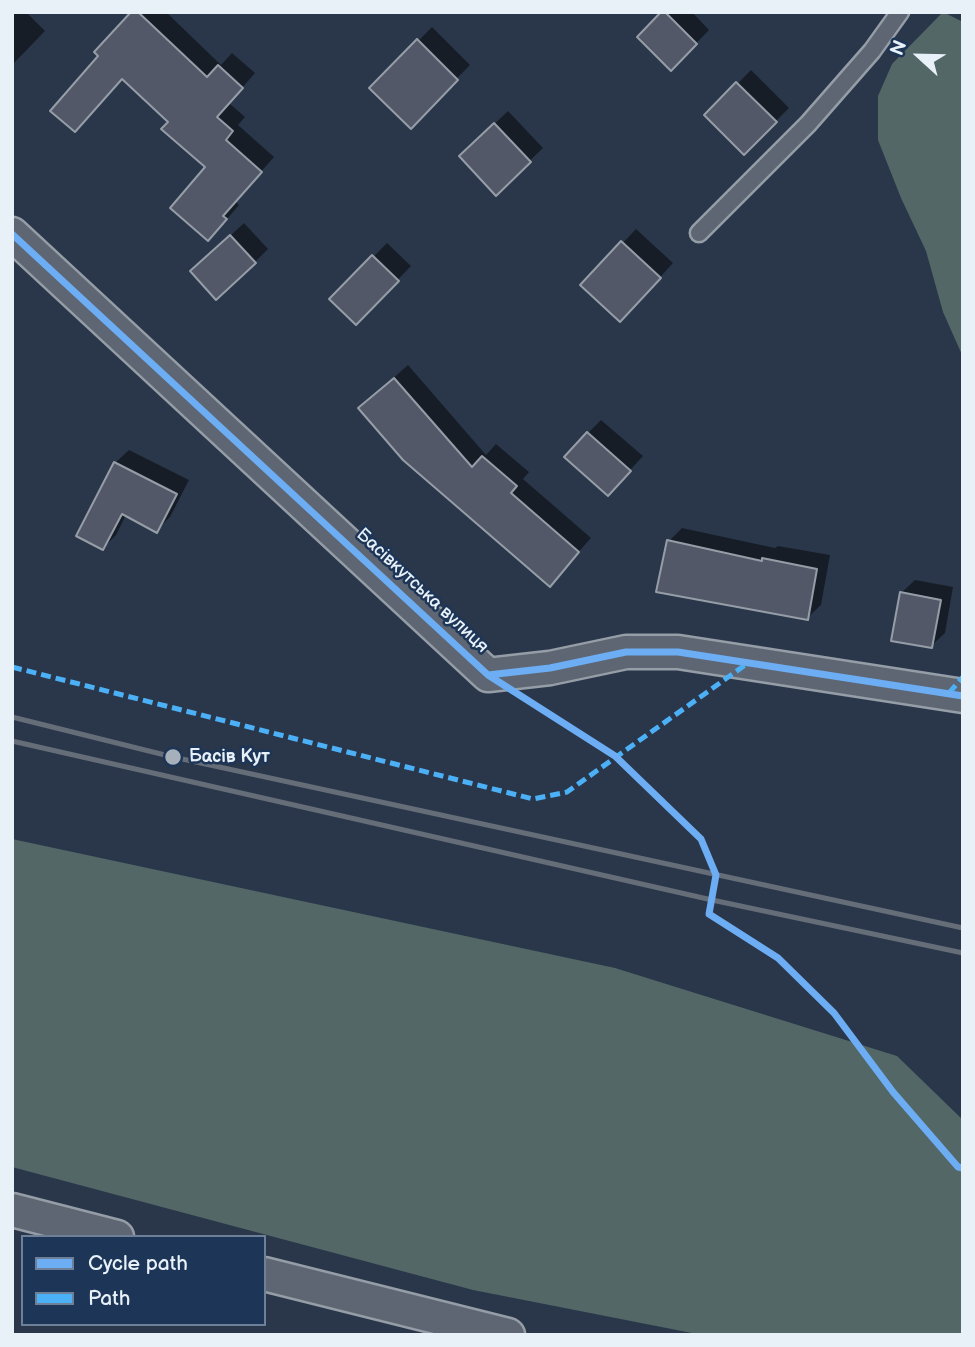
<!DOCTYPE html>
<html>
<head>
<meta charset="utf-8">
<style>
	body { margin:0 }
	#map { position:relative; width:975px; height:1347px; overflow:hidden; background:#2a374a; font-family:"Balsamiq Sans",sans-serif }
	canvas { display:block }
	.frame { position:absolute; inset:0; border:14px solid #e8f1f8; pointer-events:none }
	.legend { position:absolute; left:21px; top:1235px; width:245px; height:91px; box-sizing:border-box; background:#1d3557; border:2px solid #6e8097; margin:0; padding:9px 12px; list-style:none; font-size:21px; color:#e8f1f8 }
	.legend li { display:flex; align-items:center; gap:14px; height:35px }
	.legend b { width:35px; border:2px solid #6e8097 }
	.north { position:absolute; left:884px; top:21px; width:70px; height:70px; -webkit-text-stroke:5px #1d3557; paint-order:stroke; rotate:292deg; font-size:19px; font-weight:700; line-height:28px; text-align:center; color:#e8f1f8 }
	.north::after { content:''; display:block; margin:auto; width:24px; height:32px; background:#e8f1f8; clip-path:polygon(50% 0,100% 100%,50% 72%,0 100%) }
</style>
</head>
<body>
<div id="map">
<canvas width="975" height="1347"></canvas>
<div class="frame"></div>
<ul class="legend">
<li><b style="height:9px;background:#6dadf4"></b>Cycle path</li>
<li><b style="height:9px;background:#4cb0f7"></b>Path</li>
</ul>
<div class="north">N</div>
</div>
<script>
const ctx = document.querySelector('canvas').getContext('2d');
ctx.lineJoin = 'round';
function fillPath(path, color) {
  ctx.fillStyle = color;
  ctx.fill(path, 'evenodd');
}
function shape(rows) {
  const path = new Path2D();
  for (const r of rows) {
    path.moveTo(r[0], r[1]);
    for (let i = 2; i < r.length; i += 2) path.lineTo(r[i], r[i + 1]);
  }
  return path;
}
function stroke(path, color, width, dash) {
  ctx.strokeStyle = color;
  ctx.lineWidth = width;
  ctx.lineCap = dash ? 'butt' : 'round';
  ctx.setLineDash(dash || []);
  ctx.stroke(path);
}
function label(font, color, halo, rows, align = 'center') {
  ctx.font = font + ' "Balsamiq Sans",sans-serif';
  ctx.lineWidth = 5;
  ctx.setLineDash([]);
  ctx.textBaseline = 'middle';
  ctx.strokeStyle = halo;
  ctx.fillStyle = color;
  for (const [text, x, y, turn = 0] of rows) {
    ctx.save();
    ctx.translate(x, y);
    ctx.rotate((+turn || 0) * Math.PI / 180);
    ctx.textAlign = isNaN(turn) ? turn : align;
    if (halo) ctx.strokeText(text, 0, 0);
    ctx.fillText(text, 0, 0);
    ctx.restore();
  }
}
fillPath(shape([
	[943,12,963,22,963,357,943,312,926,251,901,198,878,140,878,96,892,64],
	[12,839,615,968,897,1056,963,1120,963,1335,702,1335,473,1290,12,1167]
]), '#526766');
fillPath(shape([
	[12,12,26,12,45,31,12,65],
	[134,12,166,12,221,65,232,53,255,73,229,103,245,117,238,125,274,157,235,201,239,205,221,226,207,167,170,122,100,56],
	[664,12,692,12,709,30,671,69],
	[432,27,470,65,410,126,372,88],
	[751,70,789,108,744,153,707,115],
	[508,111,543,148,496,193,461,156],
	[244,223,268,249,255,262,206,258],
	[636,229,673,263,634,306,583,285],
	[387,243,411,266,356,323,332,299],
	[408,365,486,455,496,444,529,472,523,479,591,538,550,584,374,395],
	[601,420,643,456,621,480,588,433],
	[129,450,189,480,170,517,157,530,126,515,116,535,103,548,115,463],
	[682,528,775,548,778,546,830,555,821,605,807,618,669,541],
	[915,580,953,587,945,633,931,646,901,593]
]), '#0007');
const building = shape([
	[131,12,138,12,207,77,218,65,243,88,217,117,233,131,226,140,262,172,223,216,227,219,208,241,170,208,205,167,161,129,168,122,122,79,75,132,50,111,98,56,94,52,131,12],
	[661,12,665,12,697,44,671,71,637,37,661,12],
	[417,39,458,80,411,129,369,88,417,39],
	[736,82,777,122,744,155,704,115,736,82],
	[494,123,531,162,496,196,459,156,494,123],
	[230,235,256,263,216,300,190,271,230,235],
	[621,241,661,278,620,322,580,285,621,241],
	[372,255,399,281,356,325,329,299,372,255],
	[394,378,472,467,482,456,517,486,511,493,579,552,550,587,403,460,358,408,394,378],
	[587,432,631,471,608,496,564,457,587,432],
	[114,462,177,494,157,533,122,514,103,550,76,536,114,462],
	[667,540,762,561,762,558,817,569,808,620,656,592,667,540],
	[900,592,941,600,932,648,891,641,900,592]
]);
fillPath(building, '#525868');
stroke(building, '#959da7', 2);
const service = shape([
	[699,233,808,124,872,51,900,12]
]);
const minor = shape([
	[12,234,488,675,550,668,626,652,678,652,963,696],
	[12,1210,117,1237],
	[264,1274,508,1335]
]);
stroke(service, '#959da7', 21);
stroke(minor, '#959da7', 37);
stroke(shape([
	[731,927,778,958,834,1013,893,1092,963,1171]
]), '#656d78', 4.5, [7, 5]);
stroke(service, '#5d6672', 16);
stroke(minor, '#5d6672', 32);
stroke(shape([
	[12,717,173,757,963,928],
	[12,741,712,900,963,953]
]), '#656d78', 5);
stroke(shape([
	[12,667,533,799,567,792,748,663],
	[949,693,963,677]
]), '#4cb0f7', 5, [10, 5]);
stroke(shape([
	[12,234,488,675,550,668,626,652,678,652,963,696],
	[488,675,615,756,701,839,716,875,709,914,778,958,834,1013,893,1092,958,1167,963,1168]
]), '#6dadf4', 7);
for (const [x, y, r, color] of [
	[173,757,9,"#a6b0bb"]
]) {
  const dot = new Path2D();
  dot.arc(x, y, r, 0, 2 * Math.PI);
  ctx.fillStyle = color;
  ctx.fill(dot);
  stroke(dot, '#1d3557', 2.5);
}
label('18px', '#e8f1f8', '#1d3557', [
	["Басівкутська вулиця",422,591,43]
]);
label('bold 18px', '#e8f1f8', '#1d3557', [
	["Басів Кут",189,757]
], 'left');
</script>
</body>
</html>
